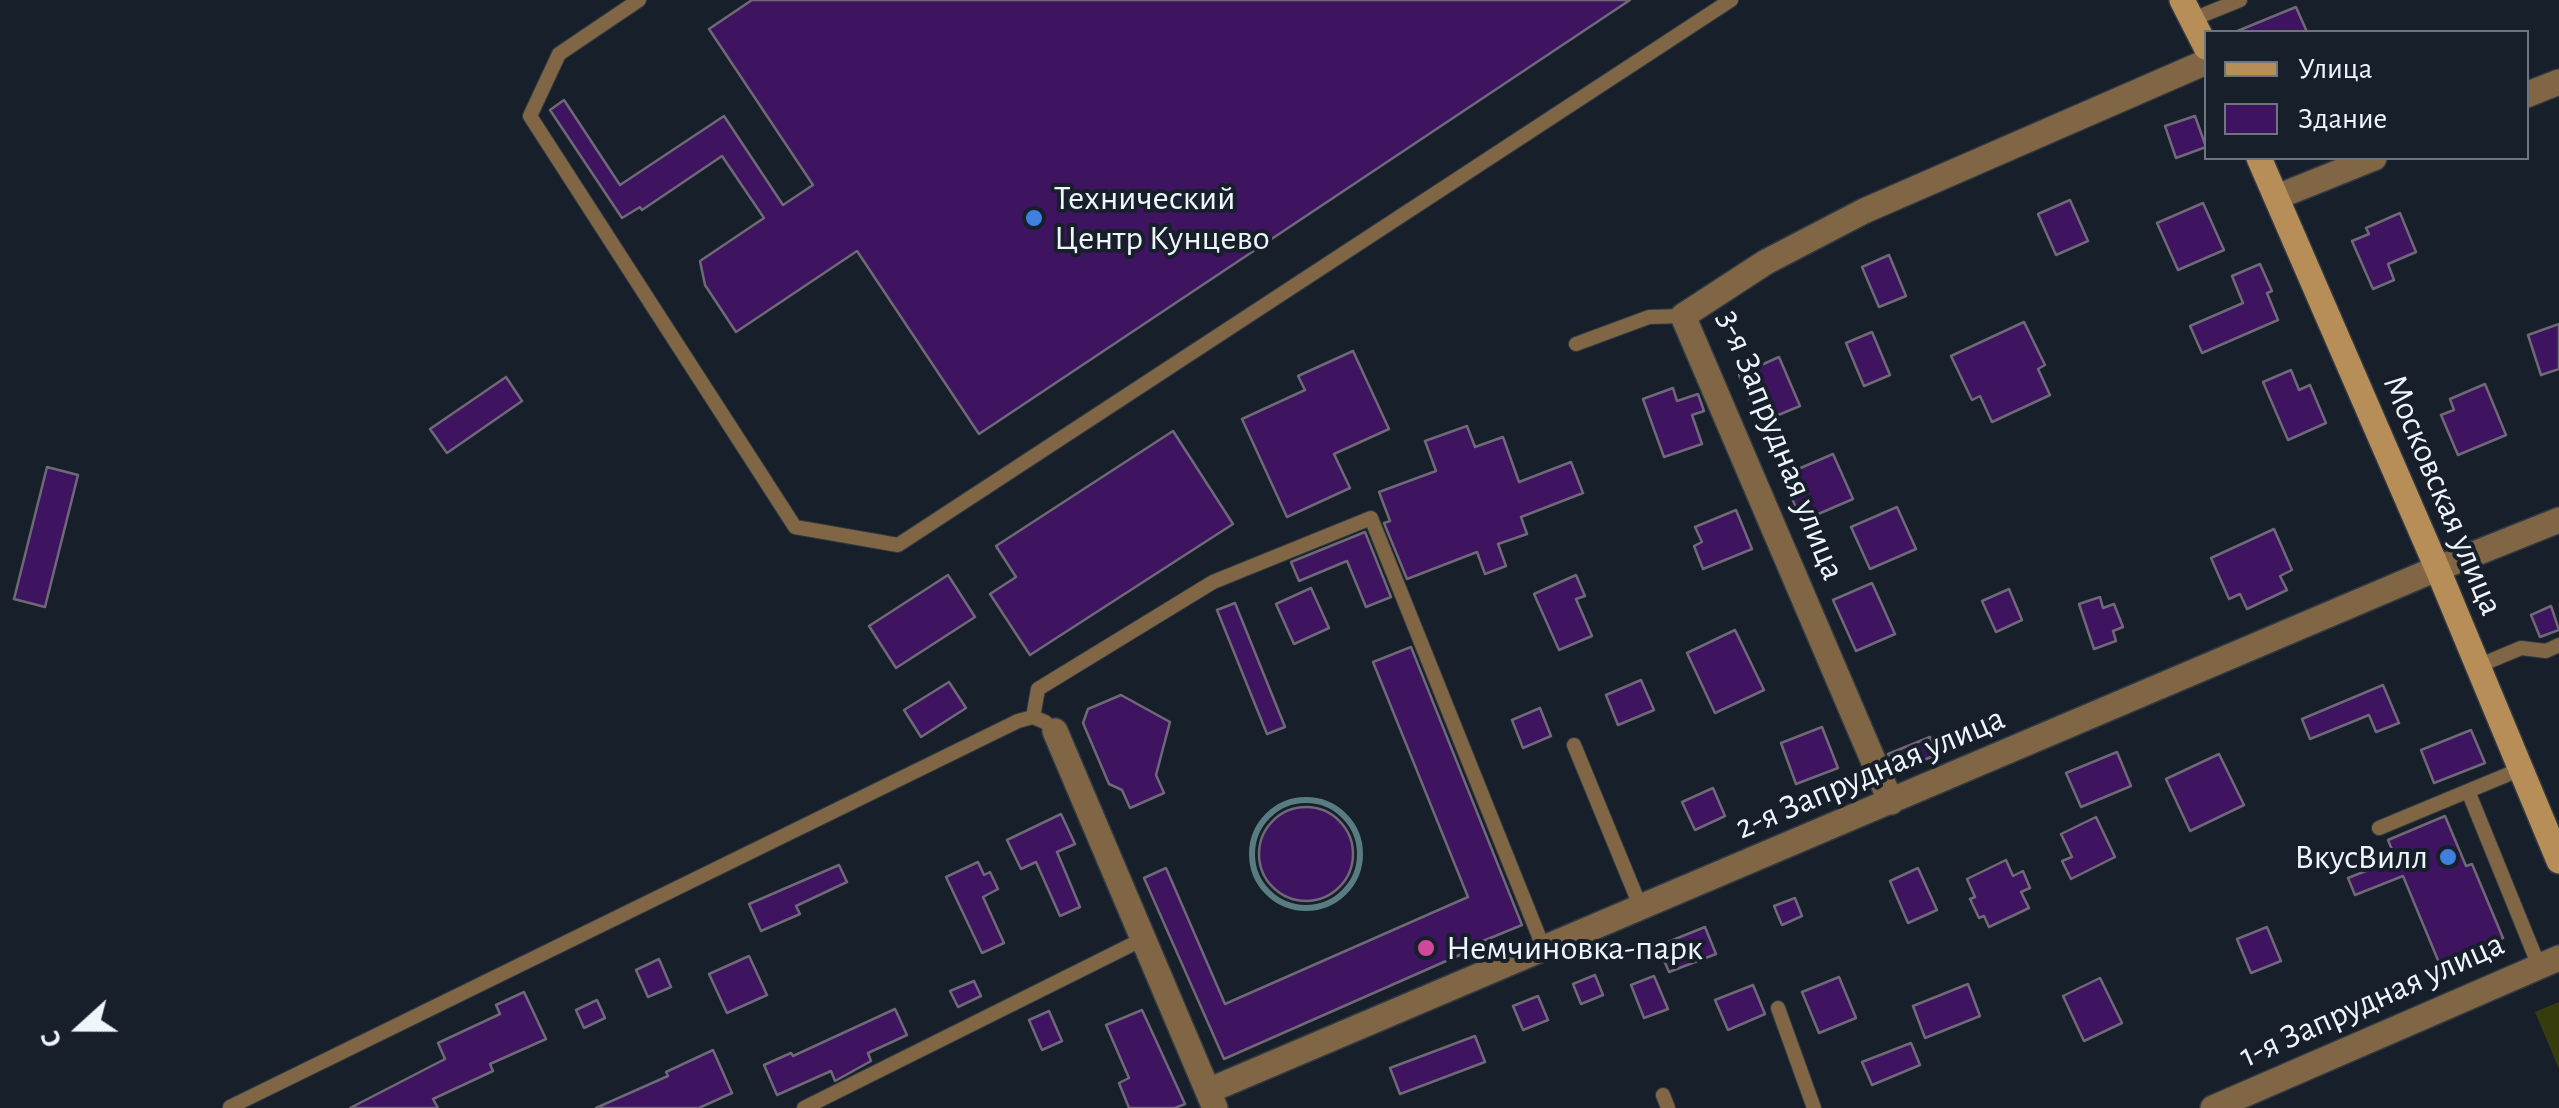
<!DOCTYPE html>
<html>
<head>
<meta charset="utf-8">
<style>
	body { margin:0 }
	#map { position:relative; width:2559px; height:1108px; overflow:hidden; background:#17202a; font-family:"Alegreya Sans",sans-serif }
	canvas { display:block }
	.legend { position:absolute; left:2204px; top:30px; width:325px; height:130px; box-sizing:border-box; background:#17202a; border:2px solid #6d757e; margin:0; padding:12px 18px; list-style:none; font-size:30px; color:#eff5fc }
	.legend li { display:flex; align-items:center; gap:20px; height:50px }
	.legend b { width:50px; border:2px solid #6d757e }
	.north { position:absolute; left:30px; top:978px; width:100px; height:100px; -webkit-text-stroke:8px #17202a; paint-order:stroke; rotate:249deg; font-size:28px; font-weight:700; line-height:40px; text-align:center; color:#eff5fc }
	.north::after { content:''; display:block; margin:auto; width:35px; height:45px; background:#eff5fc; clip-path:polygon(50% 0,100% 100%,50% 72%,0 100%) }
</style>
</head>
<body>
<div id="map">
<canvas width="2559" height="1108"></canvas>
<ul class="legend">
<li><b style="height:12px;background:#b78e58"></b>Улица</li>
<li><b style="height:28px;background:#3e1360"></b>Здание</li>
</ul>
<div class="north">С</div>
</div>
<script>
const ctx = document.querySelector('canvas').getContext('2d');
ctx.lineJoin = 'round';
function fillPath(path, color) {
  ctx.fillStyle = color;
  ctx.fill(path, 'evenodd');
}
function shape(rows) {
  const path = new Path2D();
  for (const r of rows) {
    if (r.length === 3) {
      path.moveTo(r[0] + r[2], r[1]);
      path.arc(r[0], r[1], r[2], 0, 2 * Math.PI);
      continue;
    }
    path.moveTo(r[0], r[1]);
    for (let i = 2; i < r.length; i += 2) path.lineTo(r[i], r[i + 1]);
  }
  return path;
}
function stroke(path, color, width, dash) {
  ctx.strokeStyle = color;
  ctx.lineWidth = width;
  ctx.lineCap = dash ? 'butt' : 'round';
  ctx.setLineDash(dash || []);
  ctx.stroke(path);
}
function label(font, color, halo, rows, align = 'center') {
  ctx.font = font + ' "Alegreya Sans",sans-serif';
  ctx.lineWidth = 8;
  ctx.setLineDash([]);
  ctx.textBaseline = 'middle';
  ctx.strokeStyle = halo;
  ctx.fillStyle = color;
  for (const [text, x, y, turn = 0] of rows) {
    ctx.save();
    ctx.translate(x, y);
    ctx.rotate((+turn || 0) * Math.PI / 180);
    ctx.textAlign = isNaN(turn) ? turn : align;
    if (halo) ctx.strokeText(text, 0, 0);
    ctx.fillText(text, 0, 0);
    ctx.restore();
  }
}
fillPath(shape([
	[2559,1002,2559,1069,2535,1012]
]), '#363c0b');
stroke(shape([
	[1306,854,54]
]), '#587c82', 6);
const building = shape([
	[752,0,1630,0,979,434,857,251,736,332,705,285,700,261,764,218,722,156,642,210,640,207,622,218,550,110,564,100,620,185,724,116,783,205,813,185,709,29,752,0],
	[2296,7,2307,32,2235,32,2296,7],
	[2195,116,2206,147,2176,158,2165,126,2195,116],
	[2070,200,2088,241,2056,255,2038,214,2070,200],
	[2203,203,2224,250,2178,270,2157,223,2203,203],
	[2400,213,2416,252,2388,264,2394,280,2373,289,2352,241,2369,234,2366,228,2400,213],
	[1889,255,1906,296,1879,307,1862,267,1889,255],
	[2260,264,2272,291,2267,293,2278,320,2202,353,2190,326,2243,303,2232,276,2260,264],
	[2024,322,2045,365,2038,369,2050,395,1992,422,1980,396,1972,400,1951,356,2024,322],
	[2559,324,2559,369,2541,375,2528,335,2559,324],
	[1872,332,1890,375,1864,386,1846,343,1872,332],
	[1353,351,1389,429,1334,454,1350,488,1287,517,1242,419,1305,390,1298,376,1353,351],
	[1779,357,1800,406,1759,423,1739,375,1779,357],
	[2291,370,2299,390,2310,385,2326,423,2288,440,2263,382,2291,370],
	[506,377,522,401,447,453,430,429,506,377],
	[2485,384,2506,435,2458,455,2441,415,2454,410,2450,399,2485,384],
	[1673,388,1677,401,1698,394,1704,411,1692,415,1702,444,1664,457,1643,399,1673,388],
	[1467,426,1475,447,1503,437,1519,482,1571,462,1583,493,1521,517,1527,534,1498,544,1506,566,1485,574,1477,552,1407,579,1384,523,1390,521,1379,492,1436,471,1425,441,1467,426],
	[1173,431,1233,524,1030,655,990,594,1016,577,996,546,1173,431],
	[1833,454,1853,499,1802,521,1782,476,1833,454],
	[47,467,78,475,45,607,14,599,47,467],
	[1897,507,1916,549,1870,569,1851,527,1897,507],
	[1736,510,1752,549,1703,569,1694,546,1702,542,1695,527,1736,510],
	[2274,529,2292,570,2280,576,2287,590,2247,609,2240,594,2229,599,2211,558,2274,529],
	[1365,532,1391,597,1366,607,1347,561,1299,581,1291,562,1365,532],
	[948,575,975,617,896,668,869,626,948,575],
	[1576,575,1585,596,1576,599,1592,636,1559,650,1534,594,1576,575],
	[1872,583,1895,634,1856,651,1833,600,1872,583],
	[1311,588,1329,628,1294,644,1276,604,1311,588],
	[2009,589,2022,620,1996,632,1982,601,2009,589],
	[2100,597,2103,608,2114,604,2123,627,2113,631,2116,641,2094,649,2079,604,2100,597],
	[1235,603,1285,727,1267,734,1217,610,1235,603],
	[2551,606,2559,630,2540,637,2531,615,2551,606],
	[1735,630,1764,690,1715,713,1687,653,1735,630],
	[1411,647,1522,925,1461,950,1462,954,1224,1059,1144,878,1166,868,1225,1004,1468,897,1373,662,1411,647],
	[1641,680,1654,710,1618,725,1606,695,1641,680],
	[949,682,966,708,921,737,904,710,949,682],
	[2383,685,2399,723,2376,732,2369,715,2310,739,2302,719,2383,685],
	[1121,695,1170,722,1156,775,1164,793,1130,808,1122,790,1109,784,1083,723,1088,709,1121,695],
	[1540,708,1551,736,1523,748,1512,720,1540,708],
	[1822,727,1838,768,1796,784,1781,743,1822,727],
	[2471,730,2485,763,2434,783,2421,750,2471,730],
	[1930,737,1938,754,1896,772,1888,754,1930,737],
	[2117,752,2131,786,2081,807,2066,773,2117,752],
	[2219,754,2244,805,2190,831,2166,779,2219,754],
	[1713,788,1725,816,1695,830,1682,802,1713,788],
	[1306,854,47],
	[1061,814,1075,844,1057,852,1080,907,1060,916,1036,862,1021,869,1007,840,1061,814],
	[2445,816,2466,866,2472,864,2503,938,2440,965,2403,876,2355,895,2348,878,2396,859,2388,840,2445,816],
	[2096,817,2115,857,2071,879,2062,861,2072,857,2061,834,2096,817],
	[2006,860,2013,876,2023,871,2030,888,2021,892,2029,908,1989,927,1984,916,1979,918,1970,899,1975,897,1967,879,2006,860],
	[978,862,984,875,990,872,998,889,983,897,1004,943,982,953,946,877,978,862],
	[839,865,847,882,796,906,800,914,761,931,749,904,839,865],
	[1918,868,1937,910,1908,923,1890,881,1918,868],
	[1795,898,1802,916,1782,925,1774,906,1795,898],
	[1705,927,1716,954,1669,972,1658,946,1705,927],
	[2267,927,2281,961,2251,973,2237,939,2267,927],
	[749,956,767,995,727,1013,709,974,749,956],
	[659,959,671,987,648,997,636,970,659,959],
	[1595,975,1603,995,1581,1004,1573,984,1595,975],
	[1654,976,1668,1009,1644,1018,1631,985,1654,976],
	[1839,977,1856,1018,1819,1033,1802,992,1839,977],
	[2100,978,2122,1023,2084,1041,2063,996,2100,978],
	[974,981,981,996,958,1007,950,991,974,981],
	[1968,984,1980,1016,1925,1038,1913,1006,1968,984],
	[1753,985,1765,1014,1728,1030,1715,1000,1753,985],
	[524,992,546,1039,490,1064,493,1071,433,1099,438,1108,350,1108,445,1059,438,1043,500,1014,496,1005,524,992],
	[1538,996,1548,1020,1523,1030,1513,1006,1538,996],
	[597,1000,605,1018,584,1028,576,1010,597,1000],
	[895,1009,907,1035,868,1053,871,1061,835,1081,831,1071,777,1095,764,1065,791,1053,793,1056,895,1009],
	[1142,1010,1185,1104,1175,1108,1129,1108,1119,1083,1129,1078,1106,1025,1142,1010],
	[1049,1011,1062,1041,1042,1050,1029,1020,1049,1011],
	[1475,1036,1485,1062,1400,1094,1390,1068,1475,1036],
	[1911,1043,1920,1065,1872,1085,1862,1062,1911,1043],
	[713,1050,732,1093,699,1108,596,1108,668,1076,666,1072,713,1050]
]);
fillPath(building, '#3e1360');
stroke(building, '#6f6977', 2.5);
const lane = shape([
	[639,0,559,54,530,116,795,527,898,545,1731,0],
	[2191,20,2240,0],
	[1576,344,1649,317,1683,316],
	[2478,666,2521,648,2546,651,2559,645],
	[1033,717,1038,689,1213,582,1371,518,1544,949],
	[1574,745,1641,908],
	[2468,791,2539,966],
	[2379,828,2521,769],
	[1778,1008,1814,1108],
	[1663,1095,1668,1108],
	[230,1107,1018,721,1033,717,1045,722,1055,731],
	[804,1108,1143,939]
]);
const street = shape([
	[2526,95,2559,82],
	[2277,197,2374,158],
	[1055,731,1215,1108],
	[1891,802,1683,316,1766,262,1864,211,2206,62],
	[1208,1091,2424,574,2559,520],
	[2213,1108,2559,958]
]);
const secondary = shape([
	[2182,0,2206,47],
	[2259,158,2438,570,2559,861]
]);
stroke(lane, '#313a43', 16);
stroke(street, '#313a43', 28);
stroke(secondary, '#313a43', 28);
stroke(lane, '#806645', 14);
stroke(street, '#806645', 25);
stroke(secondary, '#b78e58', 25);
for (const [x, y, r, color] of [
	[1034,218,10,"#3f7fe0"],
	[2448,857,10,"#3f7fe0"],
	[1426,948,10,"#d1479c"]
]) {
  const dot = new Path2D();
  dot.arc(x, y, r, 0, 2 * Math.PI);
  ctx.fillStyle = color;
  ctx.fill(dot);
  stroke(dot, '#17202a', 4);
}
label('35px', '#eff5fc', '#17202a', [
	["Технический",1054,198],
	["Центр Кунцево",1054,238],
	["ВкусВилл",2428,857,"right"],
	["Немчиновка-парк",1446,948]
], 'left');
label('35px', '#eff5fc', '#17202a', [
	["3-я Запрудная улица",1781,445,68],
	["Московская улица",2443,495,67],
	["2-я Запрудная улица",1870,773,-23],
	["1-я Запрудная улица",2372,1000,-24]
]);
</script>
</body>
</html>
